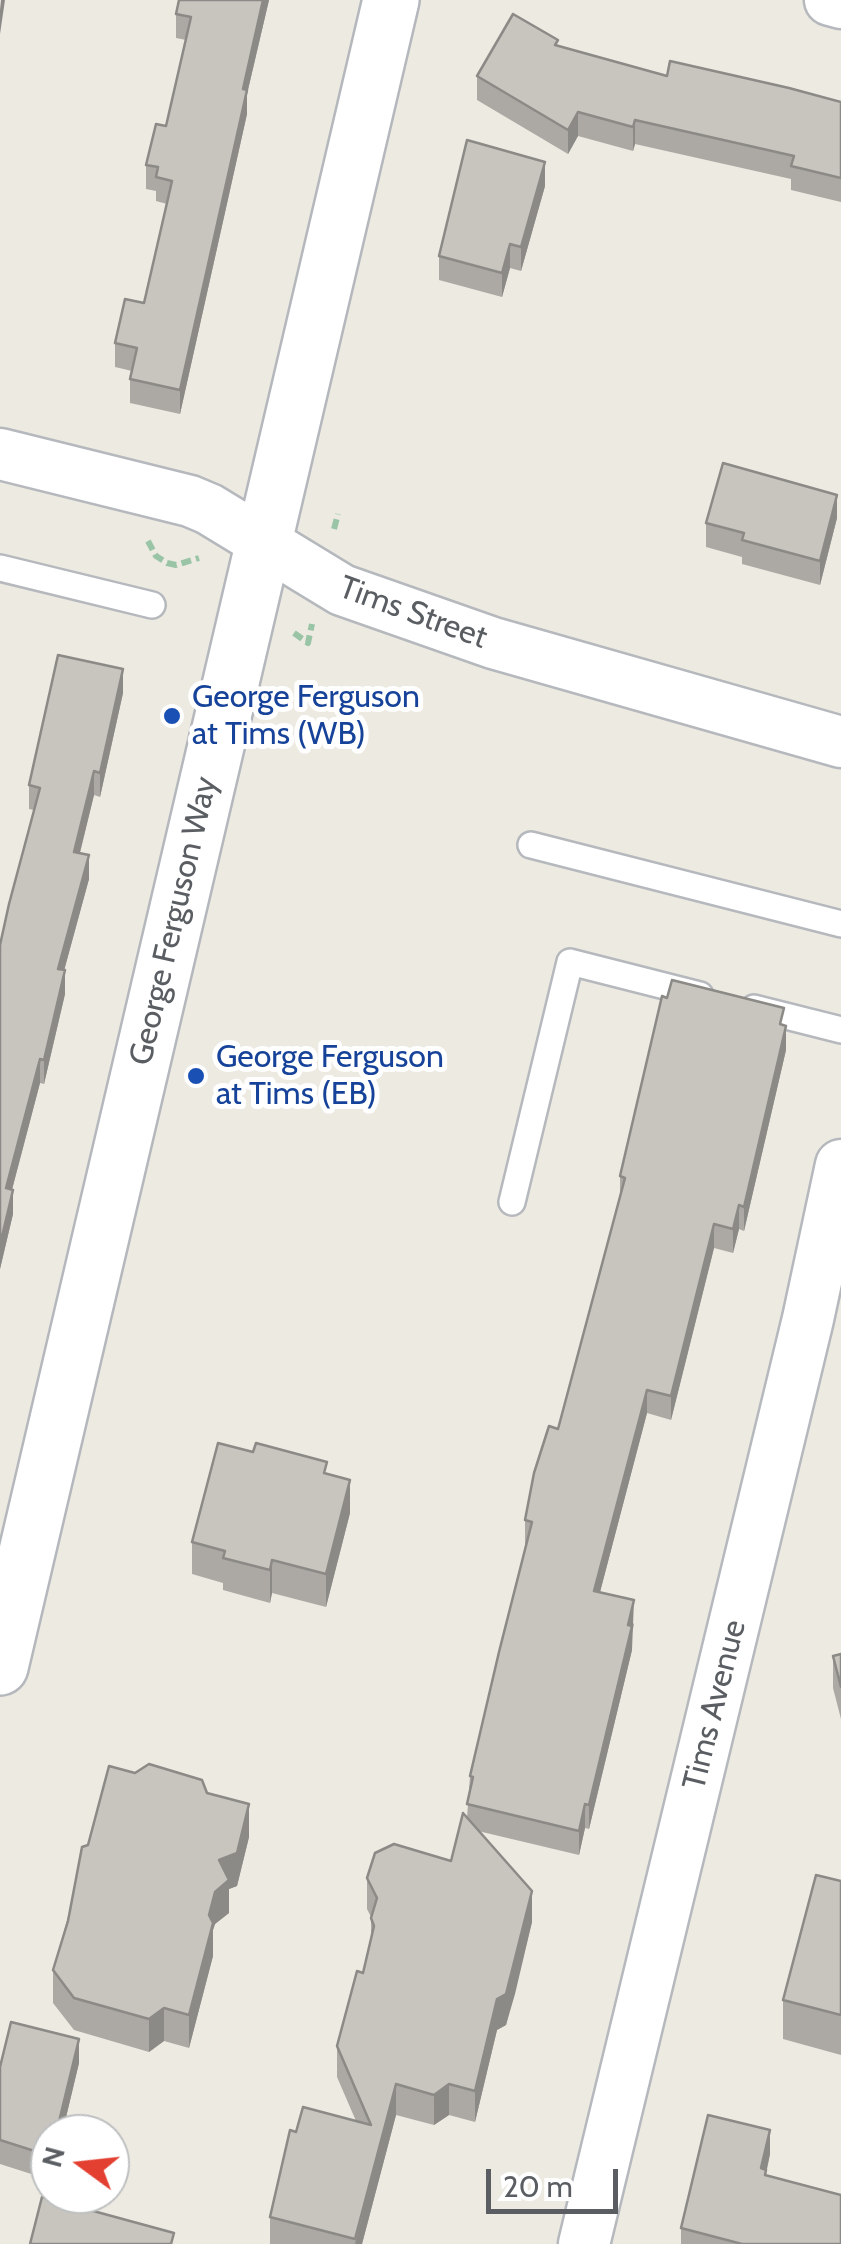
<!DOCTYPE html>
<html>
<head>
<meta charset="utf-8">
<style>
	body { margin:0 }
	#map { position:relative; width:841px; height:2244px; overflow:hidden; background:#edeae2; font-family:Cabin,sans-serif }
	canvas { display:block }
	.north { position:absolute; left:30px; top:2114px; width:100px; height:100px; box-sizing:border-box; background:#fff; border:2px solid #bdbfc0; border-radius:50%; rotate:285deg; font-size:28px; font-weight:700; line-height:40px; text-align:center; color:#5a5e62 }
	.north::after { content:''; display:block; margin:auto; width:35px; height:45px; background:#e34032; clip-path:polygon(50% 0,100% 100%,50% 72%,0 100%) }
	.scale { position:absolute; left:486px; top:2169px; width:132px; height:45px; box-sizing:border-box; border:5px solid #5a5e62; border-top:0; padding-left:12px; font-size:30px; line-height:35px; white-space:nowrap; color:#5a5e62; -webkit-text-stroke:8px #fff; paint-order:stroke }
</style>
</head>
<body>
<div id="map">
<canvas width="841" height="2244"></canvas>
<div class="north">N</div>
<div class="scale">20 m</div>
</div>
<script>
const ctx = document.querySelector('canvas').getContext('2d');
ctx.lineJoin = 'round';
function shape(rows) {
  const path = new Path2D();
  for (const r of rows) {
    path.moveTo(r[0], r[1]);
    for (let i = 2; i < r.length; i += 2) path.lineTo(r[i], r[i + 1]);
  }
  return path;
}
function stroke(path, color, width, dash) {
  ctx.strokeStyle = color;
  ctx.lineWidth = width;
  ctx.lineCap = dash ? 'butt' : 'round';
  ctx.setLineDash(dash || []);
  ctx.stroke(path);
}
function fillPath(path, color) {
  ctx.fillStyle = color;
  ctx.fill(path, 'evenodd');
}
function label(font, color, halo, rows, align = 'center') {
  ctx.font = font + ' Cabin,sans-serif';
  ctx.lineWidth = 10;
  ctx.setLineDash([]);
  ctx.textBaseline = 'middle';
  ctx.strokeStyle = halo;
  ctx.fillStyle = color;
  for (const [text, x, y, turn = 0] of rows) {
    ctx.save();
    ctx.translate(x, y);
    ctx.rotate((+turn || 0) * Math.PI / 180);
    ctx.textAlign = isNaN(turn) ? turn : align;
    if (halo) ctx.strokeText(text, 0, 0);
    ctx.fillText(text, 0, 0);
    ctx.restore();
  }
}
const lane = shape([
	[0,568,152,605],
	[531,845,841,924],
	[754,1008,841,1030],
	[512,1202,570,962,700,995]
]);
const street = shape([
	[830,0,841,3],
	[0,454,190,501,209,509,342,590,493,643,841,742],
	[584,2244,808,1319,841,1165]
]);
const secondary = shape([
	[0,1667,391,0]
]);
stroke(lane, '#b5b8bc', 30);
stroke(street, '#b5b8bc', 55);
stroke(secondary, '#b4b7bc', 60);
stroke(shape([
	[334,529,338,514],
	[148,541,156,556,167,563,176,565,199,558],
	[294,633,308,643,312,624]
]), '#99c4a5', 6, [10, 5]);
stroke(lane, '#fff', 25);
stroke(street, '#fff', 50);
stroke(secondary, '#fff', 55);
fillPath(shape([
	[179,0,269,0,247,94,247,114,180,414,130,403,130,379,132,371,115,367,115,343,144,303,167,204,156,201,156,191,146,189,146,165,166,126,186,40,176,38,176,14],
	[558,46,667,76,841,102,841,202,791,190,791,179,635,144,633,151,578,136,568,154,477,100,477,76],
	[545,186,521,271,510,268,502,297,439,280,439,256],
	[837,518,820,585,742,564,742,557,706,547,706,523],
	[123,693,100,797,94,795,80,853,89,879,64,970,65,994,44,1084,40,1083,12,1190,13,1214,0,1269,0,945,34,810,29,809,29,785],
	[784,1025,786,1050,744,1231,739,1229,733,1253,714,1248,671,1420,647,1413,600,1592,634,1624,632,1634,632,1650,589,1829,585,1828,579,1855,478,1831,532,1922,506,2025,497,2030,475,2122,449,2115,434,2125,396,2115,362,2244,270,2244,270,2217,296,2132,356,2121,337,2077,337,2046,363,1973,371,1939,371,1917,367,1909,367,1878,451,1861,467,1818,470,1776,527,1544,525,1544,525,1520,558,1429,620,1199,620,1176],
	[327,1473,350,1513,326,1607,272,1593,270,1603,223,1590,223,1583,192,1574,192,1542],
	[841,1654,841,1719,833,1688,833,1656],
	[135,1773,207,1793,249,1837,237,1886,229,1889,229,1913,215,1924,213,1930,213,1956,189,2048,164,2041,149,2052,74,2030,53,2003,53,1970,88,1845],
	[841,1881,841,2055,783,2039,783,2000],
	[79,2063,62,2134,50,2134,50,2180,0,2164,0,2067],
	[770,2154,766,2175,841,2244,681,2244,681,2228]
]), '#aca9a4');
fillPath(shape([
	[1,0,5,0,0,34,0,10],
	[263,0,269,0,247,94,247,114,180,414,180,390,243,89],
	[578,112,578,136,568,154,568,130],
	[635,120,635,144,633,151,633,127],
	[545,162,545,186,521,271,521,247],
	[510,244,510,268,502,297,502,273],
	[837,495,837,518,820,585,820,561],
	[123,669,123,693,100,797,100,773],
	[94,771,94,795,74,876,74,852],
	[89,855,89,879,58,993,58,969],
	[65,970,65,994,44,1084,44,1060],
	[786,1026,786,1050,744,1231,744,1207],
	[40,1059,40,1083,6,1212,6,1188],
	[13,1190,13,1214,0,1269,0,1245],
	[739,1205,739,1229,733,1253,733,1229],
	[714,1224,714,1248,671,1420,671,1396],
	[647,1390,647,1413,594,1615,594,1591],
	[350,1480,350,1513,326,1607,326,1574],
	[272,1560,272,1593,270,1603,270,1570],
	[634,1600,632,1650,589,1829,589,1805],
	[249,1804,249,1837,237,1886,229,1889,229,1913,215,1924,213,1930,213,1956,189,2048,189,2015,219,1860],
	[585,1804,585,1828,579,1855,579,1831],
	[532,1891,532,1922,515,1994,506,2025,497,2030,475,2122,475,2091,497,1999],
	[164,2008,164,2041,149,2052,149,2019],
	[79,2039,79,2063,62,2134,56,2134],
	[396,2084,396,2115,362,2244,355,2244],
	[449,2084,449,2115,434,2125,434,2095],
	[770,2130,770,2154,766,2172,766,2194,761,2168]
]), '#8c8a86');
const building = shape([
	[179,0,263,0,243,89,247,90,180,390,130,379,137,348,115,343,125,299,144,303,172,181,156,177,158,167,146,165,156,124,166,126,191,17,176,14,179,0],
	[513,14,558,40,555,45,667,76,670,61,789,88,841,102,841,178,791,166,794,156,635,120,633,127,578,112,568,130,477,76,513,14],
	[467,140,545,162,521,247,510,244,502,273,439,256,467,140],
	[723,463,837,495,820,561,742,540,744,533,706,523,723,463],
	[58,655,123,669,100,773,94,771,74,852,89,855,58,969,65,970,44,1060,40,1059,6,1188,13,1190,0,1245,0,945,9,904,40,788,29,785,58,655],
	[672,980,784,1008,780,1024,786,1026,744,1207,739,1205,733,1229,714,1224,671,1396,647,1390,594,1591,634,1600,628,1625,632,1626,589,1805,585,1804,579,1831,467,1804,473,1777,470,1776,499,1652,532,1522,525,1520,534,1473,549,1426,558,1429,625,1178,620,1176,662,996,667,998,672,980],
	[218,1443,253,1452,256,1443,327,1462,324,1473,350,1480,326,1574,272,1560,270,1570,223,1558,225,1551,192,1542,218,1443],
	[841,1654,841,1687,833,1656,841,1654],
	[149,1764,202,1780,207,1793,249,1804,237,1853,219,1860,229,1880,215,1892,209,1915,213,1923,189,2015,164,2008,149,2019,74,1998,53,1970,68,1921,82,1847,88,1845,109,1766,135,1773,149,1764],
	[463,1813,532,1891,506,1994,497,1999,475,2091,449,2084,434,2095,396,2084,355,2239,270,2217,290,2130,296,2132,303,2107,371,2125,337,2046,357,1971,363,1973,374,1926,371,1918,377,1898,367,1878,375,1853,394,1844,451,1861,463,1813],
	[816,1875,841,1881,841,2015,783,2000,816,1875],
	[11,2022,79,2039,56,2134,50,2134,50,2156,0,2140,0,2067,11,2022],
	[708,2115,770,2130,761,2168,766,2170,765,2175,841,2195,841,2244,742,2244,681,2228,708,2115],
	[42,2197,174,2233,171,2244,30,2244,42,2197]
]);
fillPath(building, '#c8c5bf');
stroke(building, '#8c8a86', 2.5);
for (const [x, y, r, color] of [
	[172,716,10,"#1a4fb4"],
	[196,1076,10,"#1a4fb4"]
]) {
  const dot = new Path2D();
  dot.arc(x, y, r, 0, 2 * Math.PI);
  ctx.fillStyle = color;
  ctx.fill(dot);
  stroke(dot, '#fff', 4);
}
label('32px', '#5a5e62', '#fff', [
	["Tims Street",413,613,20],
	["George Ferguson Way",174,921,-77],
	["Tims Avenue",715,1705,-76]
]);
label('32px', '#164399', '#fff', [
	["George Ferguson",192,698],
	["at Tims (WB)",192,735],
	["George Ferguson",216,1058],
	["at Tims (EB)",216,1095]
], 'left');
</script>
</body>
</html>
